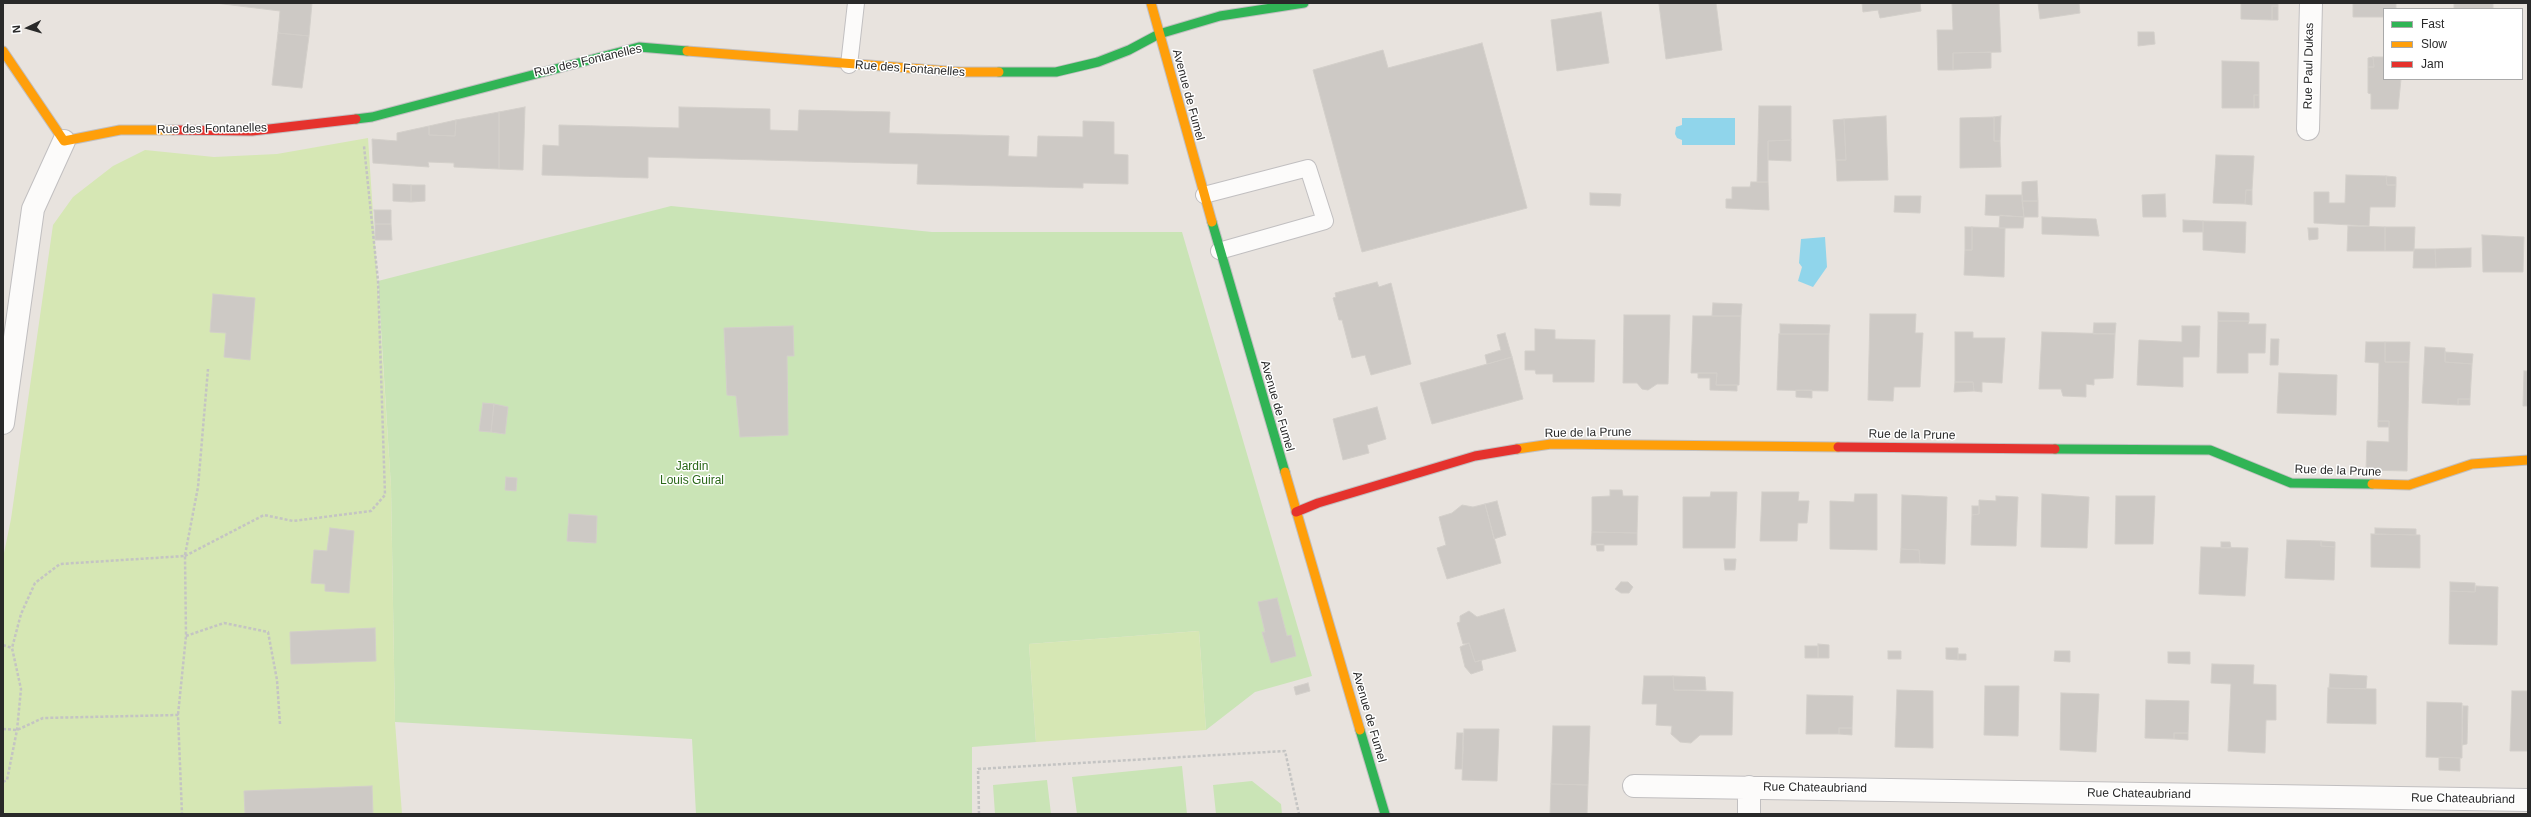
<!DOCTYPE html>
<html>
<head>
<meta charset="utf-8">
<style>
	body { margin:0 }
	#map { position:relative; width:2531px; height:817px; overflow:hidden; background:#e8e3de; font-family:Helvetica,sans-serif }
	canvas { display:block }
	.frame { position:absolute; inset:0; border:4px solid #292929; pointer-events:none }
	.legend { position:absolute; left:2383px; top:8px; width:140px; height:72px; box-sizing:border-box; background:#fff; border:1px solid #a9a9a9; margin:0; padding:5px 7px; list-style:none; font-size:12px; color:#292929 }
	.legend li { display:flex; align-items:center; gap:8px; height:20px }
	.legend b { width:20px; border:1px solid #a9a9a9 }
	.north { position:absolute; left:8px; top:8px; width:40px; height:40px; -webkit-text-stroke:3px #fff; paint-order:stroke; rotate:265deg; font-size:11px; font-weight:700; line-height:16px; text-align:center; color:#292929 }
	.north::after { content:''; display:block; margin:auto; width:14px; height:18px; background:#292929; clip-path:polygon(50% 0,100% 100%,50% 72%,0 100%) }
</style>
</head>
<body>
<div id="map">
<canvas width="2531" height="817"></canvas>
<div class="frame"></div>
<ul class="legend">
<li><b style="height:5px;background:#30b455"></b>Fast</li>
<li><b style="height:5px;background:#ff9f0a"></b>Slow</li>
<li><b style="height:5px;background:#e5322d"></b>Jam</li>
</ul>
<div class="north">N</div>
</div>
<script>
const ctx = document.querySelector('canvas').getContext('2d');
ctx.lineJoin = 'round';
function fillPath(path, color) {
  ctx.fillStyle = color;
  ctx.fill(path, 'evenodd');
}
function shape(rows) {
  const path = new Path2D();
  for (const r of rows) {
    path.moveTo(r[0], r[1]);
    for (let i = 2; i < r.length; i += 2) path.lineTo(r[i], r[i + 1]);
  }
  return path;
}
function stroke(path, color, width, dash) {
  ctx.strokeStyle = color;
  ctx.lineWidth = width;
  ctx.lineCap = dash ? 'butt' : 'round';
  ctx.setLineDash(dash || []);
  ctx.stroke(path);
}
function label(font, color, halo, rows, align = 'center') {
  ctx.font = font + ' Helvetica,sans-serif';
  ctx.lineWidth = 3;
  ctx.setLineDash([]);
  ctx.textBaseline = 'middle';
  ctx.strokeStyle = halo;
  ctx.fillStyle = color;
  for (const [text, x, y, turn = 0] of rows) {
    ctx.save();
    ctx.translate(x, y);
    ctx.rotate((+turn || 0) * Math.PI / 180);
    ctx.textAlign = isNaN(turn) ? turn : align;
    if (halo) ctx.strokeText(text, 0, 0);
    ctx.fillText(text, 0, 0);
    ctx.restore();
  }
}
fillPath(shape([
	[671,206,932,232,1182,232,1312,676,1255,692,1206,730,1199,631,1029,644,1036,742,972,747,972,814,696,814,692,739,395,722,391,487,378,281],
	[1182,766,1187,814,1077,814,1072,777],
	[1047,780,1051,814,995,814,993,785],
	[1252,781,1281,804,1282,814,1216,814,1213,785]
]), '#cae4b6');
fillPath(shape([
	[368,138,391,487,395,722,402,814,3,814,3,558,11,519,53,225,73,197,113,166,145,150,214,157,277,154],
	[1199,631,1206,730,1036,742,1029,644]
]), '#d6e7b4');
fillPath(shape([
	[1682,118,1735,118,1735,145,1682,145,1682,140,1677,138,1675,134,1676,127,1682,125],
	[1825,237,1827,267,1813,287,1798,281,1802,267,1799,263,1801,239]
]), '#90d5eb');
const building = shape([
	[215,3,312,3,309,36,278,33,280,11,215,3],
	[1716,3,1722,50,1666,59,1659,4,1716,3],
	[1862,3,1920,3,1921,11,1880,18,1878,10,1863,12,1862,3],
	[1952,3,1999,3,2001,52,1953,53,1953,70,1938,70,1937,30,1953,30,1952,3],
	[2038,3,2079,3,2080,13,2040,19,2038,3],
	[2241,3,2278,3,2278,6,2272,6,2272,20,2241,19,2241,3],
	[2353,3,2396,3,2396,9,2384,9,2384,17,2353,17,2353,3],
	[2454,3,2493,3,2493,9,2454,9,2454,3],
	[2272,6,2278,6,2278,20,2272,20,2272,6],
	[1601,12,1609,63,1557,71,1551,20,1601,12],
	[2138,32,2154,32,2155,44,2138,46,2138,32],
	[278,33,309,36,302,88,272,85,278,33],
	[1482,43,1527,208,1362,252,1313,70,1383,50,1388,68,1482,43],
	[1991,52,1991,68,1953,70,1953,53,1991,52],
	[2373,57,2384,57,2384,79,2401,79,2398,109,2371,109,2371,94,2368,93,2368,67,2374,67,2373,57],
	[2373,57,2374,67,2368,67,2368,58,2373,57],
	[2222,61,2259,62,2259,95,2254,95,2254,108,2222,108,2222,61],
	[2254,95,2259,95,2259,108,2254,108,2254,95],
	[1759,106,1791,106,1791,140,1768,141,1768,182,1757,182,1759,106],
	[525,107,523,170,499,169,499,112,525,107],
	[679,107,770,109,770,130,798,131,799,110,890,112,889,133,1009,136,1008,156,1037,157,1038,136,1083,137,1083,121,1114,122,1114,154,1128,155,1128,184,1083,183,1083,188,917,184,918,164,648,157,648,178,542,175,543,145,559,146,559,125,679,128,679,107],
	[499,112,499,169,454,167,454,163,428,162,429,167,373,163,372,139,397,141,397,133,429,126,429,135,455,136,456,120,499,112],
	[1886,116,1888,180,1837,181,1836,160,1846,160,1844,119,1886,116],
	[2001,116,2000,141,1994,141,1994,117,2001,116],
	[1994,117,1994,141,2000,141,2001,167,1960,168,1960,118,1994,117],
	[1844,119,1846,160,1836,160,1833,120,1844,119],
	[456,120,455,136,429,135,429,126,456,120],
	[1791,140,1791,161,1768,160,1768,141,1791,140],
	[2216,155,2254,156,2252,190,2246,190,2245,204,2213,203,2216,155],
	[2346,175,2386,176,2387,185,2396,185,2395,207,2370,207,2369,226,2314,223,2314,192,2329,192,2329,203,2345,203,2346,175],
	[2386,176,2396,177,2396,185,2387,185,2386,176],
	[2037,181,2038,201,2022,201,2022,182,2037,181],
	[1751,182,1768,182,1769,210,1726,208,1726,199,1732,199,1732,187,1750,187,1751,182],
	[393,184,411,185,411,202,393,201,393,184],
	[411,185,425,185,425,201,411,202,411,185],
	[2246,190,2252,190,2252,205,2245,204,2246,190],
	[1590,193,1621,194,1620,206,1590,205,1590,193],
	[2165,194,2166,217,2143,217,2142,195,2165,194],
	[1986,195,2022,195,2024,217,1985,215,1986,195],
	[1895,196,1921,196,1920,213,1894,212,1895,196],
	[2022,201,2038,201,2038,217,2024,217,2022,201],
	[374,210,391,210,391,224,375,224,374,210],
	[2000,215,2024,217,2023,228,1999,228,2000,215],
	[2042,217,2096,219,2099,236,2042,234,2042,217],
	[2183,220,2203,221,2203,232,2183,232,2183,220],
	[2203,221,2246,222,2245,253,2203,250,2203,221],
	[375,224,391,224,392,240,375,240,375,224],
	[2348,226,2385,227,2385,251,2347,251,2348,226],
	[1965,227,1972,227,1972,250,1965,250,1965,227],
	[1972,227,2005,228,2004,277,1964,275,1965,250,1972,250,1972,227],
	[2385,227,2415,227,2414,251,2385,251,2385,227],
	[2308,228,2318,228,2318,239,2309,240,2308,228],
	[2482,235,2524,237,2523,272,2483,272,2482,235],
	[2471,248,2471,267,2436,268,2435,249,2471,248],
	[2414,249,2435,249,2436,268,2413,268,2414,249],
	[1377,282,1379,287,1391,283,1411,364,1371,375,1365,355,1352,358,1342,320,1339,320,1333,298,1336,297,1335,293,1377,282],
	[213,294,255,298,250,360,224,357,226,333,210,332,213,294],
	[1713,303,1742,304,1741,316,1712,316,1713,303],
	[2218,312,2249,313,2249,321,2218,321,2218,312],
	[1870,314,1916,314,1915,333,1923,333,1920,387,1894,387,1893,401,1868,400,1870,314],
	[1624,315,1670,315,1668,384,1657,384,1648,390,1642,389,1637,383,1623,383,1624,315],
	[1693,316,1741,316,1739,385,1716,385,1717,373,1691,373,1693,316],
	[2218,321,2249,321,2248,324,2266,324,2265,353,2248,353,2248,373,2217,373,2218,321],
	[2094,323,2116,323,2115,334,2093,334,2094,323],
	[1780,324,1830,325,1829,334,1780,334,1780,324],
	[793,326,794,356,787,356,788,435,740,437,736,396,727,395,724,328,793,326],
	[2182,326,2200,326,2199,357,2183,357,2183,387,2137,385,2139,340,2182,342,2182,326],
	[1535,329,1555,330,1555,339,1595,340,1594,382,1553,382,1553,374,1536,374,1535,370,1525,370,1525,351,1535,351,1535,329],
	[1955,332,1973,332,1973,338,2005,338,2002,383,1982,382,1982,392,1974,391,1973,382,1955,382,1955,332],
	[2042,332,2115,334,2113,378,2094,379,2094,385,2086,384,2086,397,2063,396,2061,389,2039,389,2042,332],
	[1505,333,1512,357,1487,364,1485,355,1501,350,1497,335,1505,333],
	[1779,334,1829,334,1828,391,1777,390,1779,334],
	[2271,339,2279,339,2278,365,2270,365,2271,339],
	[2366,342,2385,342,2385,362,2409,362,2407,471,2366,470,2367,441,2389,442,2389,421,2378,421,2379,363,2365,362,2366,342],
	[2385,342,2410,342,2409,362,2385,362,2385,342],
	[2425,347,2445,348,2445,362,2472,364,2470,399,2458,399,2458,405,2422,403,2425,347],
	[2445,352,2473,354,2472,364,2445,362,2445,352],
	[1512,357,1523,399,1432,424,1420,383,1512,357],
	[2524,371,2528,371,2528,406,2523,406,2524,371],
	[1698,373,1717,373,1716,385,1737,385,1737,391,1710,390,1710,378,1698,378,1698,373],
	[2279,373,2337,375,2336,415,2277,413,2279,373],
	[1955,382,1973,382,1974,391,1954,392,1955,382],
	[1796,390,1812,390,1812,398,1796,397,1796,390],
	[2458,399,2470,399,2470,405,2458,405,2458,399],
	[483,403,494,404,491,432,479,431,483,403],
	[494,404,508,407,505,434,491,432,494,404],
	[1377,407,1386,439,1367,445,1369,453,1343,460,1333,419,1377,407],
	[2378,421,2389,421,2389,427,2378,427,2378,421],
	[506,477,517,478,516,491,505,490,506,477],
	[1610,490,1622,490,1623,496,1638,496,1637,533,1592,532,1592,497,1610,496,1610,490],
	[1711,492,1737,492,1735,548,1683,548,1683,497,1710,497,1711,492],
	[1762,492,1799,492,1798,501,1809,501,1807,523,1798,523,1797,541,1760,541,1762,492],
	[1855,494,1877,494,1877,550,1830,549,1830,501,1854,502,1855,494],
	[2042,494,2089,497,2087,548,2041,547,2042,494],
	[1902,495,1947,497,1945,564,1920,563,1919,550,1901,549,1902,495],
	[1996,496,2018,497,2016,546,1971,545,1972,515,1979,514,1979,500,1996,501,1996,496],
	[2116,496,2155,496,2153,544,2115,544,2116,496],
	[1497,501,1506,535,1494,539,1485,504,1497,501],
	[1485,504,1501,563,1447,579,1437,548,1446,545,1439,517,1452,513,1462,505,1473,507,1485,504],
	[1972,506,1979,506,1979,514,1972,515,1972,506],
	[569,514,597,516,596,543,567,541,569,514],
	[330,528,354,531,349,593,325,591,325,584,311,583,314,550,327,551,330,528],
	[2375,528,2416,529,2416,535,2375,534,2375,528],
	[1592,532,1637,533,1637,545,1591,545,1592,532],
	[2371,534,2420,535,2420,568,2371,567,2371,534],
	[2287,540,2321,541,2321,546,2335,547,2334,580,2285,578,2287,540],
	[2321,541,2335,542,2335,547,2321,546,2321,541],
	[2221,542,2230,542,2231,548,2221,548,2221,542],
	[1596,544,1604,544,1604,551,1597,551,1596,544],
	[2201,547,2248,548,2245,596,2199,594,2201,547],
	[1901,549,1919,550,1920,563,1900,563,1901,549],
	[1724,559,1736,559,1735,570,1725,570,1724,559],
	[1621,582,1628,582,1633,587,1629,593,1621,593,1615,589,1621,582],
	[2450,582,2475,583,2475,592,2450,591,2450,582],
	[2476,586,2498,587,2497,645,2449,644,2450,591,2475,592,2476,586],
	[1277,598,1287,636,1291,635,1296,656,1271,663,1262,632,1265,632,1258,602,1277,598],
	[1504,609,1516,651,1475,662,1469,643,1463,644,1457,623,1460,622,1460,616,1469,611,1477,617,1504,609],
	[375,628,376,661,291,664,290,632,375,628],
	[1469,643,1475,662,1481,660,1483,670,1471,674,1465,667,1460,647,1469,643],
	[1818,644,1829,645,1829,658,1818,658,1818,644],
	[1805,646,1818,646,1818,658,1805,658,1805,646],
	[1946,648,1958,648,1958,660,1946,659,1946,648],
	[1888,651,1901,651,1901,659,1888,659,1888,651],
	[2055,651,2070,651,2070,662,2054,661,2055,651],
	[2168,652,2190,652,2190,664,2168,663,2168,652],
	[1958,654,1966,654,1966,660,1958,660,1958,654],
	[2212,664,2254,665,2253,684,2276,685,2276,720,2266,720,2265,753,2228,751,2231,684,2211,683,2212,664],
	[2330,674,2367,676,2366,689,2329,688,2330,674],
	[1644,676,1673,676,1674,690,1733,692,1732,735,1700,735,1691,743,1680,742,1671,734,1672,726,1656,725,1657,704,1642,704,1644,676],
	[1673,676,1705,677,1706,690,1674,690,1673,676],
	[1308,683,1310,691,1296,695,1294,687,1308,683],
	[1985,686,2019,686,2018,736,1984,735,1985,686],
	[2328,688,2376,689,2376,724,2327,723,2328,688],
	[1897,690,1933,691,1933,748,1895,747,1897,690],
	[2512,691,2528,691,2528,751,2510,751,2512,691],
	[2061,693,2099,694,2096,752,2060,750,2061,693],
	[1807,695,1853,696,1852,728,1839,728,1839,734,1806,734,1807,695],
	[2146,700,2189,701,2188,733,2174,733,2174,739,2145,738,2146,700],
	[2427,702,2462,703,2462,758,2426,757,2427,702],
	[2463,706,2468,706,2467,744,2462,745,2463,706],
	[1553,726,1590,726,1588,785,1551,784,1553,726],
	[1839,728,1852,728,1852,735,1839,734,1839,728],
	[1464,729,1499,729,1497,781,1462,780,1464,729],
	[1457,733,1463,733,1462,769,1455,769,1457,733],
	[2174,733,2188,733,2188,740,2174,739,2174,733],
	[2439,757,2460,758,2460,771,2439,770,2439,757],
	[1551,784,1588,785,1587,814,1550,814,1551,784],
	[372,786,373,814,245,814,244,791,372,786]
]);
fillPath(building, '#cdc9c5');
stroke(building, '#d3cfca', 1);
const lane = shape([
	[849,65,856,3],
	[1204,195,1308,168,1325,221,1219,251]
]);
const street = shape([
	[2308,129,2311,3],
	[3,423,33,209,64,141],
	[1634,786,2528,800],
	[1749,814,1749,787]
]);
const fast = shape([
	[999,72,1056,72,1098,62,1129,50,1159,34,1220,16,1304,3],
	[356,119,372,117,639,47,687,51],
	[1212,222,1285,472],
	[2055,449,2210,450,2291,483,2372,484],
	[1360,730,1385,814]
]);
const slow = shape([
	[1151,3,1212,222],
	[3,51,64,141,120,130,173,130],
	[687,51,960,72,999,72],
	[1517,449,1551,444,1838,447],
	[1285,472,1360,730],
	[2372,484,2409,485,2472,464,2528,460]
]);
const jam = shape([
	[173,130,252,131,356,119],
	[1838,447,2055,449],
	[1296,512,1318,503,1475,456,1517,449]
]);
stroke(lane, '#c1bfc0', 18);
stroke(street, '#c1bfc0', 24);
stroke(fast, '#c1bfc0', 11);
stroke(slow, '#c1bfc0', 11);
stroke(jam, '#c1bfc0', 11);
stroke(shape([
	[185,555,198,487,208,369],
	[185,556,264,515,293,521,371,511,385,495,378,281,364,146],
	[186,636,224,623,268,632,277,680,280,724],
	[3,645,12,648],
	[3,729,17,730,43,718,178,715,182,814],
	[3,782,7,780,17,730,21,689,12,648,21,614,35,583,60,564,185,556,186,636,178,715],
	[979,814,978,769,1285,751,1299,814]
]), '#c4c4c3', 2.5, [3, 2]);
stroke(lane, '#fcfbfa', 16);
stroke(street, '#fcfbfa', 22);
stroke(fast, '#30b455', 9);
stroke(slow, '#ff9f0a', 9);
stroke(jam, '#e5322d', 9);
label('12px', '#292929', '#fff', [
	["Rue des Fontanelles",588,61,-13],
	["Rue Paul Dukas",2309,66,-89],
	["Rue des Fontanelles",910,69,4],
	["Avenue de Fumel",1188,95,75],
	["Rue des Fontanelles",212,129,-1],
	["Avenue de Fumel",1277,406,74],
	["Rue de la Prune",1588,433,-1],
	["Rue de la Prune",1912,435,1],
	["Rue de la Prune",2338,471,2],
	["Avenue de Fumel",1369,717,74],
	["Rue Chateaubriand",1815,788,1],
	["Rue Chateaubriand",2139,794,1],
	["Rue Chateaubriand",2463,799,1]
]);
label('12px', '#2a6718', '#fff', [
	["Jardin",692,467],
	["Louis Guiral",692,481]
]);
</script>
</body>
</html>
